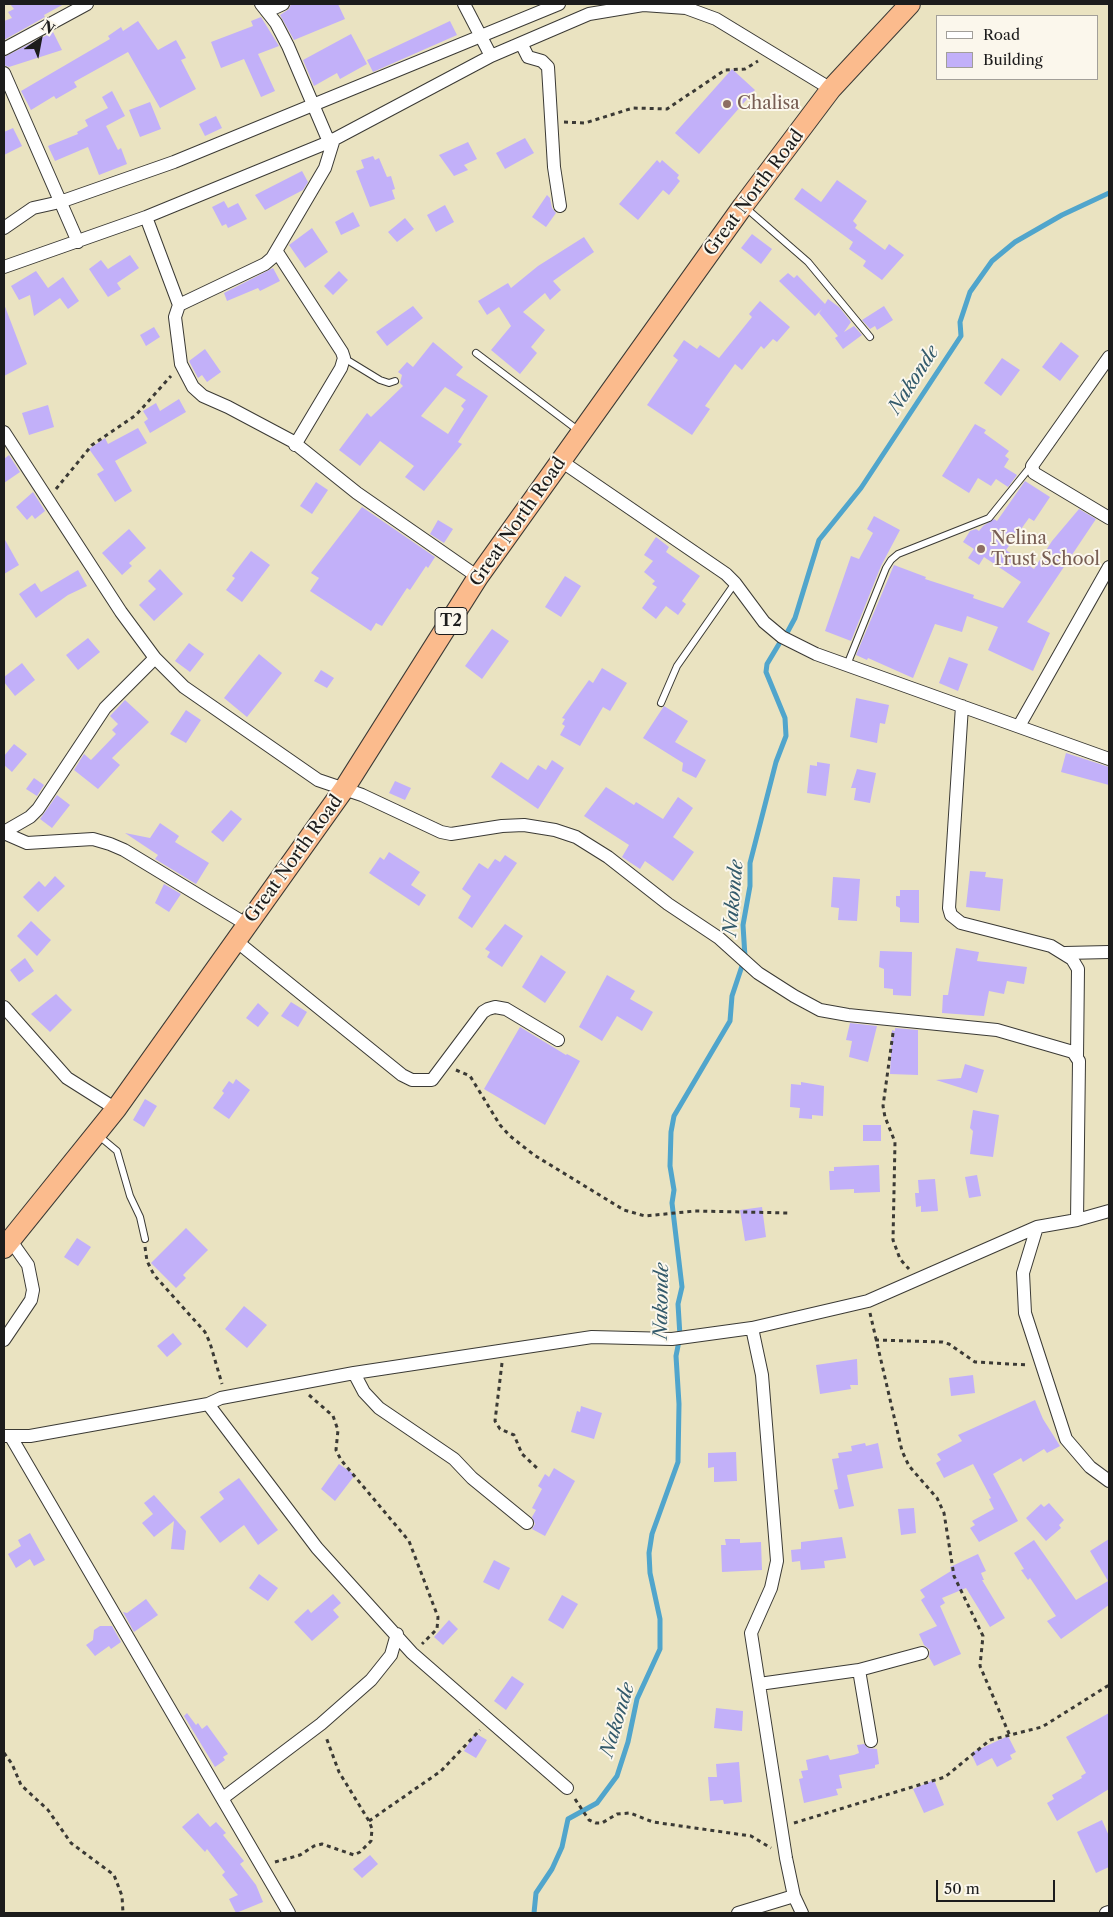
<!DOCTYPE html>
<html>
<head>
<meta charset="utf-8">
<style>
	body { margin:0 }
	#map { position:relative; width:1113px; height:1917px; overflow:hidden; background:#eae3c1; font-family:"Libre Caslon Text",serif }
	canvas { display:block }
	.frame { position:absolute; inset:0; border:5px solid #1c1c1c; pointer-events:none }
	.legend { position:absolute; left:936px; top:15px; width:162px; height:65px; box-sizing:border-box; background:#fbf7ec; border:1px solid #a29f99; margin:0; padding:6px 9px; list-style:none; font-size:15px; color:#1c1c1c }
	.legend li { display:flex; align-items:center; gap:10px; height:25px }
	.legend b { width:25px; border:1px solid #a29f99 }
	.north { position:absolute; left:15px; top:15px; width:50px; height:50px; -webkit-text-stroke:4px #fbf7ec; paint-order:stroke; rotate:33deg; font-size:14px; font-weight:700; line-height:20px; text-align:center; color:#1c1c1c }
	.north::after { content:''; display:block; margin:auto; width:18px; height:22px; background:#1c1c1c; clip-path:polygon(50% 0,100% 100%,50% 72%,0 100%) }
	.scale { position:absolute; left:936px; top:1880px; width:119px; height:22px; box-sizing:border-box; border:2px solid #1c1c1c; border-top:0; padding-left:6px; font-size:15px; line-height:18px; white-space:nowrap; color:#1c1c1c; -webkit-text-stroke:4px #fbf7ec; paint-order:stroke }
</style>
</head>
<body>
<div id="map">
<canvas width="1113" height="1917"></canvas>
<div class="frame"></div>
<ul class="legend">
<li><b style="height:6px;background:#fff"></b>Road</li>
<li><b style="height:14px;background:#c2b0f9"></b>Building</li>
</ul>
<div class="north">N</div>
<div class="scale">50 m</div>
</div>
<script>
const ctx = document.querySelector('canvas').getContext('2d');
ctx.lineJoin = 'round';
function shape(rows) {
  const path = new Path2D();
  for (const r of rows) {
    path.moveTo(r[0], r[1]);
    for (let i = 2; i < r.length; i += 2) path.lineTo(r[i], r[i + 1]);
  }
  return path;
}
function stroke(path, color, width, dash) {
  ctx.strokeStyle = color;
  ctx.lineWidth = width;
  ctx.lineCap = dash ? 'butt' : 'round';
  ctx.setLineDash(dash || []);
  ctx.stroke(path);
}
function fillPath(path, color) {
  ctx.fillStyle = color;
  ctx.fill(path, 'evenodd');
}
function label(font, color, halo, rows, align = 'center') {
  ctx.font = font + ' "Libre Caslon Text",serif';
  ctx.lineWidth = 4;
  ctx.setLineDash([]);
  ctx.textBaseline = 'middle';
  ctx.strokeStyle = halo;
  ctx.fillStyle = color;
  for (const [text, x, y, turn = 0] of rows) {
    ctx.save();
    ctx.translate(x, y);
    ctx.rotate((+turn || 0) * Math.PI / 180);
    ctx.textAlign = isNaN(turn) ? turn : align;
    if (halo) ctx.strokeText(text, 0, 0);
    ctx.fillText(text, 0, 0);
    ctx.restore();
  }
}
stroke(shape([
	[788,631,795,618,819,540,861,488,961,336,960,322,970,292,992,261,1015,242,1062,215,1109,193],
	[534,1913,536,1893,552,1869,562,1847,568,1819,597,1803,617,1776,628,1742,637,1699,660,1649,660,1619,650,1573,649,1553,652,1534,678,1462,679,1404,676,1356,680,1336,678,1304,682,1287,672,1203,674,1190,670,1166,671,1132,674,1116,730,1021,732,996,745,957,743,925,750,886,750,863,776,762,786,736,785,718,766,672,767,664,779,644]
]), '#50a5cc', 5);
fillPath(shape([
	[10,4,64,4,44,15,45,17,4,40,4,21,12,18,8,12,14,9],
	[291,4,338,4,345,19,294,40,280,15,289,9],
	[261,17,279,46,258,54,275,91,261,97,244,59,221,68,211,42,253,26,251,21],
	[138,21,158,50,176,40,186,58,181,60,196,89,160,108,128,52,74,82,77,87,56,99,54,96,31,110,21,91,110,39,108,36,121,27,123,31],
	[450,21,457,35,373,72,367,60],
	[53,32,62,50,9,67,4,65,4,57],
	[351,34,367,64,340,79,337,73,314,86,303,60],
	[732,69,755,90,699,154,675,133],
	[112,91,125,116,106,126,118,150,121,148,127,164,99,175,88,147,55,161,48,146,78,134,77,132,88,126,85,120,108,108,102,97],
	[150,102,161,129,140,137,129,110],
	[216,116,222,128,205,136,199,124],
	[13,128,22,146,4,155,4,132],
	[525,138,534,153,505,169,496,153],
	[468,142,477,159,464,165,468,170,454,176,439,155],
	[373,156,375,160,379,158,387,177,391,176,395,189,392,190,395,199,370,207,356,171,364,168,361,160],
	[657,160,660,163,662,160,679,175,677,178,680,181,669,195,663,190,638,220,619,204],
	[302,171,308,182,303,190,265,210,255,195],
	[837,180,867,201,853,221,857,225,855,228,885,250,889,244,904,255,882,280,863,266,866,261,849,249,853,242,794,199,802,188,821,202],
	[547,195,550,198,552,208,556,213,546,227,532,217],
	[224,201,228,208,238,203,247,219,228,228,226,224,222,226,212,207],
	[445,205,454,222,436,232,427,215],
	[353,212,360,226,341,235,335,222],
	[405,218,414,229,397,242,388,232],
	[312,228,328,252,305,268,289,245],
	[752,234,772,249,761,264,741,248],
	[584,237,594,252,553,281,561,290,550,300,545,293,523,312,545,330,531,347,537,353,520,374,491,350,511,326,499,307,487,315,478,301,508,283,511,288,538,266],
	[130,255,139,268,117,283,121,289,108,297,89,269,101,260,108,269],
	[273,268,280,281,260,291,258,288,227,301,224,293],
	[36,271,48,288,63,277,79,301,68,309,60,298,34,316,30,295,19,300,11,286],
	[339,271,348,280,333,295,324,286],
	[788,273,794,278,797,275,825,304,828,299,839,307,851,322,844,332,854,326,862,335,843,349,835,338,838,336,819,313,822,309,815,316,779,281],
	[760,301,790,327,777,342,773,339,764,349,761,346,742,370,735,364,705,406,710,409,692,435,647,405,678,360,673,356,684,340,697,349,700,345,719,358,752,317,749,314],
	[4,304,27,364,4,376],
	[413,306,423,318,387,346,376,332],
	[884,306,893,320,877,330,875,326,870,329,862,320],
	[154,327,160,337,146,346,140,335],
	[433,342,463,367,456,375,488,396,458,442,462,444,424,491,405,477,414,466,380,441,360,466,339,450,367,413,371,417,403,386,400,383,402,375,398,372,407,362,413,367],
	[445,387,466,400,461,406,464,409,448,434,421,416],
	[1061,342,1079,356,1060,381,1042,367],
	[205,349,221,372,207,382,202,375,198,378,189,361],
	[1002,358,1020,370,1001,396,984,383],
	[179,399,186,412,150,433,144,422,148,419,143,411,156,403,160,411],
	[48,405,54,427,29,435,22,413],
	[975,424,986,430,984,433,1009,451,1005,456,1009,459,1004,467,1017,475,1008,487,996,479,991,486,978,478,969,493,942,476],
	[138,428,147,443,115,461,132,491,115,502,97,474,104,470,89,449,105,438,108,444],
	[9,455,20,472,4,483,4,459],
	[1025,481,1050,497,1034,521,1029,518,1006,550,1034,569,1052,541,1079,509,1096,519,1027,622,1050,633,1033,671,988,650,998,627,967,616,962,632,935,624,913,678,868,658,867,660,856,655,894,565,926,577,925,579,974,595,973,598,1003,608,1021,582,984,557,979,565,968,558,974,549,963,542,970,531,976,529,979,531,983,526,994,519,997,521],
	[316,482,328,490,312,514,300,506],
	[33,492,45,511,35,519,32,515,27,520,16,507],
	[362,507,435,557,428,568,426,566,410,590,407,588,382,626,376,623,371,631,310,591,319,578,311,573],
	[874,516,900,530,881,566,851,641,825,631,851,556,859,559,873,533,867,529],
	[438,520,453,529,444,543,430,534],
	[129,529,146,548,129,563,132,566,122,575,102,553],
	[656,537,669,547,666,552,700,576,682,601,686,604,678,615,666,606,656,619,642,608,657,587,652,584,655,581,644,572,653,561,644,555],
	[4,538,19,565,4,574],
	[251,551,270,565,242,602,226,590,235,578,232,576],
	[160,569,183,594,154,621,139,605,156,589,148,581],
	[78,570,87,586,68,595,36,618,19,594,35,583,41,592],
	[565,576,581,586,561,617,545,607],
	[492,629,509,641,482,679,465,666],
	[88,638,100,652,78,670,66,655],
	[189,643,204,654,190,672,175,661],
	[259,654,282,673,247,717,224,698],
	[949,657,968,664,958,691,939,683],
	[22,663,35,680,15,696,4,682,4,677],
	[602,668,627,683,610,711,603,707,580,746,560,735,565,726,562,724,565,719,562,718,589,680,593,683],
	[321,670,334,678,327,688,314,681],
	[856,698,889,705,885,724,880,723,877,743,850,737],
	[125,700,149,722,112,758,120,765,98,789,74,770,84,754,91,760,116,734,112,730,118,724,110,716],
	[664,706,688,721,675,742,706,760,696,778,682,771,683,763,643,738],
	[186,710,201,720,186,743,170,734],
	[14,744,27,754,12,772,4,765,4,756],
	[1066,753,1109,767,1109,785,1061,772],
	[552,760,564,768,538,809,491,777,501,762,528,780,538,765,546,770],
	[817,762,830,764,826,796,807,793,810,765,817,766],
	[857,769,876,773,870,803,854,800,856,788,851,788],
	[34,778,44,785,37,796,26,789],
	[395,781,411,788,405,800,389,793],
	[606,787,634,805,636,802,663,819,678,797,693,808,673,837,694,852,673,881,645,861,640,869,622,857,629,845,584,816],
	[57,795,70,805,52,828,40,819],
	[231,810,242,819,223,842,211,832],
	[160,823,179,836,175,842,209,863,196,884,155,859,158,855,125,833,150,838],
	[389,852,420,872,411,885,426,895,419,906,369,873,380,857,384,860],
	[505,855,517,863,472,928,458,918,471,896,462,889,479,863,488,869,495,859,500,862],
	[970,871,986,872,985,877,1003,879,1000,911,966,907],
	[55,876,65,886,38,912,23,897,39,881,45,887],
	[833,877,860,879,857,921,838,920,839,908,831,907],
	[164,884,181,894,169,912,155,903],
	[900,890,919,890,919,923,900,922,900,908,896,906,896,896,900,896],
	[31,921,51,940,37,956,17,936],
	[505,924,523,936,502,967,487,957,490,952,485,949],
	[956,948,979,952,977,961,1027,967,1024,984,1007,981,1004,994,989,991,984,1016,942,1013,943,995,948,995],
	[880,951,912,952,911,996,893,995,893,989,884,988,884,969,879,967],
	[541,955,566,972,545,1003,522,987],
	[25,958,34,971,19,982,10,970],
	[607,975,635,991,630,999,653,1012,642,1031,617,1016,602,1041,579,1027],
	[56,994,72,1010,50,1032,31,1014],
	[291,1002,307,1012,298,1027,281,1016],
	[258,1003,269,1013,258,1027,246,1018],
	[850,1023,877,1026,868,1062,849,1057,852,1041,846,1040],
	[520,1027,566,1055,567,1054,580,1061,545,1125,484,1089],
	[895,1028,918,1030,918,1075,890,1074,892,1030,895,1031],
	[965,1064,984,1070,977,1093,936,1080,961,1078],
	[236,1079,250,1090,229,1119,213,1108,224,1093,222,1091,229,1081,233,1084],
	[801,1082,824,1086,823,1116,812,1115,812,1119,799,1118,800,1108,790,1107,791,1084,801,1085],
	[145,1099,157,1106,144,1127,133,1120],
	[973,1110,999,1115,993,1157,970,1154,973,1131,970,1128],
	[863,1125,881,1125,881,1141,863,1141],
	[879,1165,880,1192,854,1193,854,1189,830,1190,829,1171,834,1171,834,1167],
	[977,1175,981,1196,969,1198,965,1177],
	[935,1179,938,1211,921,1212,921,1206,916,1207,915,1193,919,1193,918,1180],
	[762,1207,766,1237,745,1241,740,1210],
	[186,1228,208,1250,183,1275,186,1278,176,1288,151,1263],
	[77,1238,91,1247,78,1266,64,1257],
	[244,1306,267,1325,247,1348,225,1329],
	[173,1333,182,1344,167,1357,157,1346],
	[857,1359,858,1385,850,1385,851,1389,820,1394,816,1365],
	[973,1375,975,1393,951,1396,949,1378],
	[1035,1400,1043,1419,1060,1446,1047,1453,1044,1449,1023,1462,1021,1458,993,1474,1018,1521,979,1542,970,1528,975,1525,972,1521,994,1509,989,1499,991,1498,973,1464,944,1478,936,1463,941,1460,937,1454,962,1441,958,1435],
	[581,1406,602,1413,594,1439,571,1432,577,1411,580,1412],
	[865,1443,866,1446,878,1443,883,1468,847,1475,854,1506,839,1509,834,1490,838,1489,832,1459,839,1458,838,1453,852,1451,851,1446],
	[736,1452,737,1481,714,1482,714,1467,708,1468,708,1453],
	[339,1464,355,1475,335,1501,321,1489],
	[554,1468,575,1481,545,1536,532,1529,535,1524,532,1517,536,1510,532,1508,542,1489,538,1486,545,1474,549,1477],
	[239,1478,278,1530,258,1545,244,1525,220,1543,200,1517,224,1499,219,1492],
	[154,1495,186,1531,184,1550,171,1549,174,1521,154,1537,142,1523,153,1514,144,1503],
	[1049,1503,1064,1520,1059,1525,1061,1528,1046,1541,1026,1518,1041,1504,1044,1507],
	[914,1508,916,1533,901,1535,898,1509],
	[30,1533,45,1560,34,1566,30,1559,16,1568,8,1554,21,1546,18,1540],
	[842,1537,846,1558,824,1561,825,1568,801,1570,800,1561,792,1562,791,1550,801,1549,801,1542],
	[725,1539,740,1539,740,1543,761,1542,762,1570,722,1572,721,1545,726,1545],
	[1109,1539,1109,1605,1061,1639,1047,1621,1056,1616,1030,1578,1028,1580,1021,1570,1024,1569,1014,1553,1034,1540,1076,1600,1108,1581,1090,1551],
	[978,1554,986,1571,981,1573,984,1580,982,1580,1005,1618,990,1627,966,1588,942,1598,945,1603,940,1606,961,1654,934,1666,929,1657,930,1650,924,1645,919,1634,937,1626,921,1600,925,1597,920,1590,951,1571,950,1567],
	[494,1560,510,1568,499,1590,483,1582],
	[259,1574,278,1588,268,1601,249,1588],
	[333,1594,341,1603,333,1610,339,1617,312,1641,294,1622,308,1609,311,1613],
	[562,1595,578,1604,563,1629,548,1620],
	[146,1599,158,1615,134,1632,123,1612,127,1613],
	[449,1620,458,1629,443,1645,434,1637],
	[100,1626,112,1626,121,1642,111,1649,109,1646,95,1656,86,1645,93,1640,94,1630],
	[512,1676,524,1684,506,1710,494,1701],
	[716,1708,743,1711,742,1731,714,1728],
	[187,1713,196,1725,198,1723,202,1729,207,1725,228,1754,223,1757,225,1760,215,1767,184,1716],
	[1109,1713,1109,1789,1057,1821,1047,1803,1054,1799,1052,1795,1082,1778,1081,1776,1086,1773,1066,1737],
	[475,1733,487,1740,476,1758,464,1751],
	[1008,1736,1016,1752,1010,1755,1012,1759,997,1767,992,1758,977,1766,971,1753],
	[864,1744,868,1748,877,1749,879,1764,875,1765,875,1768,839,1775,842,1788,836,1789,838,1795,804,1803,799,1779,803,1778,801,1771,808,1770,806,1760,828,1755,830,1760,854,1755,859,1753,857,1745],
	[739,1762,742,1802,724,1804,723,1800,710,1801,708,1777,717,1777,716,1764],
	[934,1780,944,1805,924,1813,913,1789],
	[198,1813,210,1827,216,1822,226,1833,223,1835,244,1861,240,1864,256,1885,263,1902,236,1913,229,1899,238,1895,222,1875,225,1872,207,1849,205,1852,182,1827],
	[1102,1820,1109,1836,1109,1867,1096,1873,1077,1832],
	[370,1855,378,1864,362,1878,353,1869]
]), '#c2b0f9');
const service = shape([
	[746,208,808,262,870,337],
	[476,353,579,431],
	[344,358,380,380,389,383,395,381],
	[847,665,886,568,891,560,898,554,989,518,1031,466],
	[661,703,677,666,735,583],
	[99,1136,117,1151,130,1196,140,1217,145,1239]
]);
const minor = shape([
	[261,4,276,23,288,46,329,142],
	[464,4,491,56],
	[268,11,283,4],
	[521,43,528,57,542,61,548,67,554,167,560,206],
	[4,49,87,4],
	[4,73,78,242],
	[146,217,179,305,175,317,181,364,193,387,203,396,228,407,292,441,357,493,478,577],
	[4,228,33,208,60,202,174,162,559,4],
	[277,252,342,352,344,358,341,368,295,445],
	[4,267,146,217,329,142,491,56,589,14,643,5,686,8,716,19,831,89],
	[179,305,265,264,272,258,325,168,334,139],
	[1109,357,1032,466,1034,473,1109,518],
	[4,432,121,612,155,658,184,687,318,780,362,795,441,832,451,834,502,826,524,825,555,830,576,837,608,857,668,904,719,938,758,973,794,996,820,1010,848,1015,997,1030,1073,1052,1079,1061,1077,1220],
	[561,461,726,574,735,583,764,622,782,637,816,654,1109,759],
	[962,706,949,908,951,915,961,923,1051,946,1072,959,1078,969,1077,1057],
	[1019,726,1109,567],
	[4,832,30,817,38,809,105,708,155,658],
	[4,833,27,843,93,839,110,844,124,850,246,924],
	[235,940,402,1075,412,1080,432,1080,483,1012,488,1009,495,1007,506,1009,558,1040],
	[1065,953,1109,952],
	[4,1007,67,1078,116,1109],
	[1037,1227,1023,1273,1025,1313,1066,1439,1090,1467,1109,1481],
	[752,1328,762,1375,777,1561,771,1588,751,1633,786,1858,794,1896,802,1913],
	[4,1340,31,1300,33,1290,28,1265,11,1241],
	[354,1373,364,1392,379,1408,454,1459,472,1478,527,1523],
	[208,1404,317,1548,412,1653,567,1788],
	[4,1436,30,1436,208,1404,221,1398,354,1373,592,1337,672,1339,752,1328,868,1301,1037,1227,1077,1220,1109,1211],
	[11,1437,289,1913],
	[859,1670,871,1741],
	[759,1684,859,1670,922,1653],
	[223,1798,321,1724,371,1680,391,1655,397,1634],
	[738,1913,794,1896],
	[1106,1913,1109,1912]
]);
const trunk = shape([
	[4,1248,116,1109,344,789,478,577,743,206,831,89,910,4]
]);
stroke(service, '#3b3a35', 8);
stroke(minor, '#3b3a35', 14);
stroke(trunk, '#3b3a35', 22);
stroke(shape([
	[564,122,585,123,633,108,667,109,725,70,745,69,758,61],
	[56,489,92,445,136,415,171,376],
	[893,1033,883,1106,885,1117,895,1142,893,1240,900,1259,909,1269],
	[456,1070,470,1076,500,1125,510,1136,534,1155,624,1210,645,1216,695,1211,789,1213],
	[145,1247,147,1261,154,1275,205,1332,210,1343,222,1384],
	[870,1313,902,1451,909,1466,937,1498,944,1513,954,1576,983,1636,980,1666,1010,1736],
	[875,1340,942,1342,949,1344,975,1362,1028,1365],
	[502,1363,495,1421,500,1429,514,1435,522,1454,539,1470],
	[309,1395,333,1416,338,1430,336,1450,341,1460,409,1541,438,1617,437,1629,422,1644],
	[4,1753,12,1764,21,1785,48,1810,71,1843,114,1875,122,1896,123,1913],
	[575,1799,589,1820,596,1823,602,1823,617,1814,630,1813,653,1822,751,1836,771,1848],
	[369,1821,441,1771,480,1730],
	[794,1823,945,1777,990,1740,1042,1727,1109,1685],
	[275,1862,300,1855,314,1846,322,1844,354,1855,360,1852,371,1841,372,1829,369,1821,339,1772,326,1737]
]), '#3b3a35', 3, [4, 4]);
stroke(service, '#fff', 6);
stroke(minor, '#fff', 12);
stroke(trunk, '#fbbb8d', 20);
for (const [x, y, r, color] of [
	[727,104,5,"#8d6e63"],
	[981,549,5,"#8d6e63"]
]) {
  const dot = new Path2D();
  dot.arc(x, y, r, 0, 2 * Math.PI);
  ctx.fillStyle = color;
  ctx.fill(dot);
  stroke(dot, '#fbf7ec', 2);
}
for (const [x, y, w] of [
	[451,621,32]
]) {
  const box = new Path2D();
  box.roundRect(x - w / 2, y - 13.5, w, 27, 4);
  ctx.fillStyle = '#fbf7ec';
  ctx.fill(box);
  stroke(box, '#1c1c1c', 1);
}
label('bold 16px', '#1c1c1c', null, [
	["T2",451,621]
]);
label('18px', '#785e54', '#fbf7ec', [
	["Chalisa",737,104],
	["Nelina",991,539],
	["Trust School",991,560]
], 'left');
label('18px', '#1c1c1c', '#fbf7ec', [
	["Great North Road",754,193,-53],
	["Great North Road",518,522,-55],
	["Great North Road",294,859,-54]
]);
label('italic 19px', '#335a6b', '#fbf7ec', [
	["Nakonde",914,380,-57],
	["Nakonde",734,898,-85],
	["Nakonde",662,1301,-89],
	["Nakonde",618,1720,-73]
]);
</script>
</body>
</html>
